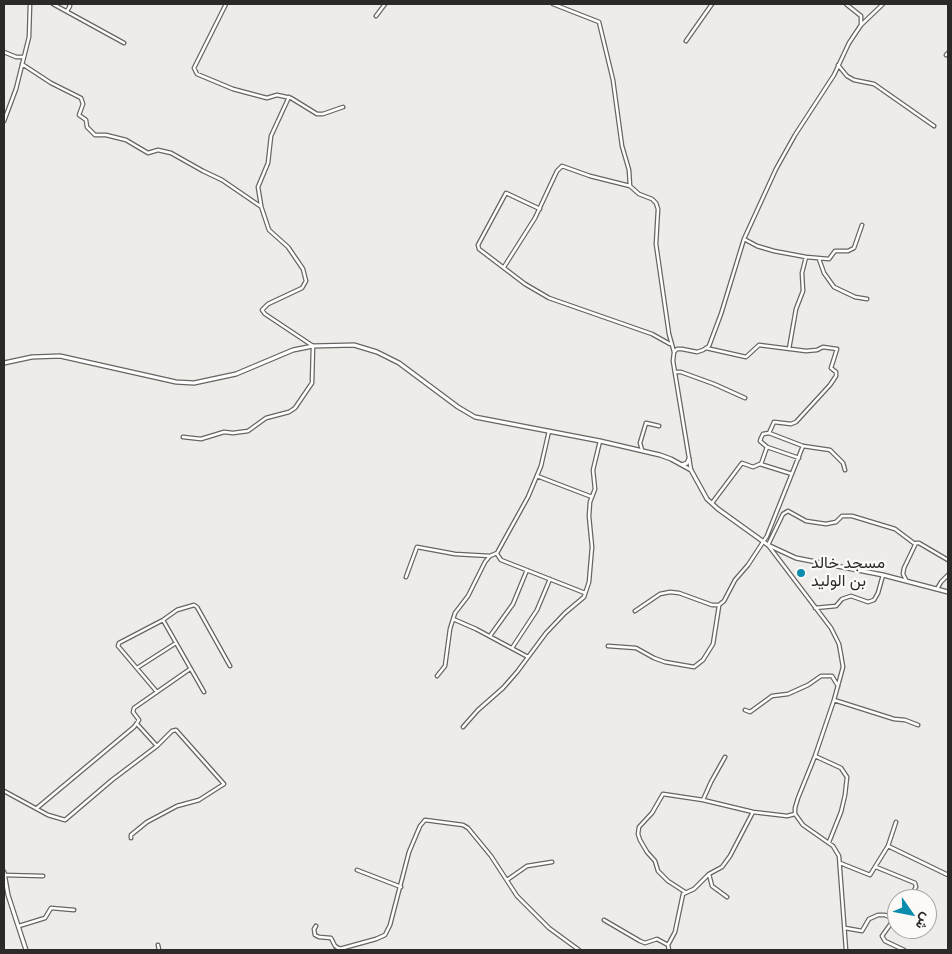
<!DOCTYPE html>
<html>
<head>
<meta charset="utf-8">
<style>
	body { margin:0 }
	#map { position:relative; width:952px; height:954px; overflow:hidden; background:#eeece9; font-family:Arial,Vazirmatn,sans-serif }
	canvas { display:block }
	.frame { position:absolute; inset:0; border:5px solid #2b2a29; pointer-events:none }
	.north { position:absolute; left:887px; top:889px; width:50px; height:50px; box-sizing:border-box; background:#fcf9f6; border:1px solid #a8a6a4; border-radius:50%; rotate:123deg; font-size:14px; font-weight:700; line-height:20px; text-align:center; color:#2b2a29 }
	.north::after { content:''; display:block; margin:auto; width:18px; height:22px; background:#0c8cad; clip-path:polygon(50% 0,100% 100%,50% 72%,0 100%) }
</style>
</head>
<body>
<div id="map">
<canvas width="952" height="954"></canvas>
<div class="frame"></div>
<div class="north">ش</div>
</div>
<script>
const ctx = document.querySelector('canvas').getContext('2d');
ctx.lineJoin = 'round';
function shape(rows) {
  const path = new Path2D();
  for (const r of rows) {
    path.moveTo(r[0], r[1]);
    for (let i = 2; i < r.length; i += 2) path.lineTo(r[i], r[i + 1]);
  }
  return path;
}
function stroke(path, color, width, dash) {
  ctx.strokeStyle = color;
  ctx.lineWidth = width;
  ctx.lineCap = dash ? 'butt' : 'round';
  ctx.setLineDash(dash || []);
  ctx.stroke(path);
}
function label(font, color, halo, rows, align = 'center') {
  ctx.font = font + ' Arial,Vazirmatn,sans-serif';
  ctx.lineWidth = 4.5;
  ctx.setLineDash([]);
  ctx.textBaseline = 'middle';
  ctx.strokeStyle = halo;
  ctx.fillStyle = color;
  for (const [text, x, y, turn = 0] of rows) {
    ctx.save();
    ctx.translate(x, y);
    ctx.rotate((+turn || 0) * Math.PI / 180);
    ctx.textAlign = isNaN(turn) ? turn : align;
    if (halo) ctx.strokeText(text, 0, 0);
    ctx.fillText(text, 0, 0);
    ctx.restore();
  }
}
const street = shape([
	[53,4,124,43],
	[226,4,194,68,197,74,233,89,263,97,267,98,277,95,291,98,317,114,323,114,343,107],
	[553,4,599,22,613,80,622,146,629,170,630,186,639,194,652,199,656,203,658,209,656,244,669,334,674,352],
	[846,4,861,16,861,24],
	[67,11,70,6,69,4],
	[376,16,385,4],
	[686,41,712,4],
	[4,52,16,57,23,57],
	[946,55,948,53],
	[22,64,51,83,81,98,83,104,79,115,86,120,87,127,95,135,106,135,126,140,148,153,158,150,171,153,203,171,222,180,260,206,261,205,258,187,268,163,271,136,289,97],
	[838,65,847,76,854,80,874,84,934,126],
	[4,121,16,89,29,37,30,4],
	[540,209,506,193,478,245,479,249,525,284,549,298,652,334,670,344],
	[744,239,757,246,774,251,806,257,829,259,835,251,848,251,854,248,862,225],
	[819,259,824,273,834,287,855,297,867,299],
	[504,267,535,218,557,171,562,166,590,176,630,186],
	[706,348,746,357,759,345,806,351,817,350,823,347,837,349,831,368,836,372,836,376,830,385,796,422,791,424,774,422,769,433],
	[789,349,796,309,803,291,802,273,806,257],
	[675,372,681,372,714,384,745,398],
	[183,437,201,439,224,432,233,433,248,431,266,418,289,412,295,408,312,383,313,346,265,314,262,310,268,304,302,288,306,281,303,269,288,247,269,230,261,206],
	[642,450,640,443,646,423,659,426],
	[799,458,767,447,760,441,761,438,763,434,769,433,803,446,830,450,843,463,845,470],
	[761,464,767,447],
	[691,470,673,361,674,352,677,349,682,349,697,352,703,350,709,346,721,314,744,239,776,169,795,135,834,75,849,43,861,25,883,4],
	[537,476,592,497],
	[712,503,742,463,753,467,760,464,792,474],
	[497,554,501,560,585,593],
	[406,577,417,547,455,554,490,556],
	[906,580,903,574,904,568,916,543,919,543,948,560],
	[937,589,941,582,948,575],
	[815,608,836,606,842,599,851,596,868,602,874,600,878,593,883,575],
	[635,611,660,594,670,592,679,593,712,605,719,605,724,601,735,580,748,565,767,536,803,446],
	[453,619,476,629,528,657],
	[163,620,204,692],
	[490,636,513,604,527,570],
	[608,646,636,648,654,658,665,662,694,667,703,660,713,644,719,606],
	[512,648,537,610,550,579],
	[137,668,176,643],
	[437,676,445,666,450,629,455,613,468,596,485,562,490,556,497,553,528,497,541,466,549,431],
	[157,692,118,646,119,643,163,620,177,610,194,605,197,607,230,666],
	[834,700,894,719,905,720,918,725],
	[745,710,750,712,772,696,788,694,808,685,821,676,832,676,838,686],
	[137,724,157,746],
	[463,727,478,710,503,688,517,672,546,633,565,613,584,597,589,582,592,547,589,516,590,502,595,489,593,470,600,441],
	[815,756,841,768,847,777,845,795,841,812,829,842],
	[4,791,48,815,65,820,112,780,157,746,172,731,176,730,224,784,199,800,177,806,147,822,131,835,131,838],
	[703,800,711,782,725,757],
	[37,808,134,727,139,720,133,712,134,708,190,669],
	[888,846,948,875],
	[840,863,870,875,888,846,896,822],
	[876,867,915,883,916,887,909,899],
	[357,870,401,887],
	[709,874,712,886,727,897],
	[4,875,43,876],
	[507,880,527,866,552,862],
	[685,892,668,881,658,871,655,861,647,852,640,840,638,834,639,827,652,813,663,794,703,800,753,812,787,816,795,814],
	[897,915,882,936,885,941,904,950],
	[604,920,640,941,645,943,657,939,668,945],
	[19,926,45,918,51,908,74,910],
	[316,926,314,929,315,935,319,937,331,938,335,946,340,949],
	[845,928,862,931,869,919,878,915,885,915,894,919],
	[158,945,159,950],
	[336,950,376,939,385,935,390,925,409,852,420,826,425,820,463,825,468,828,491,856,517,896,549,928,579,950],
	[669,950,668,945,675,932,683,894,694,889,709,874,722,867,730,856,753,812],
	[846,950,839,856,833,846,803,825,795,814,795,808,798,798,815,756,834,700,843,667,841,655,839,644,831,628,768,545,783,514,788,511,806,521,826,524,836,522,842,516,852,516,895,529,915,544]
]);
const secondary = shape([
	[4,363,32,357,60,356,176,382,194,383,236,374,293,350,313,346,354,345,377,352,399,363,458,407,475,417,600,441,660,455,671,459,691,470,707,499,718,509,768,545,796,558,883,575,948,592],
	[682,465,687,463,689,459],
	[4,872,8,895,26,950]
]);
stroke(street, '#676562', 5);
stroke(secondary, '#676562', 5.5);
stroke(street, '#fff', 2.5);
stroke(secondary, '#fff', 3);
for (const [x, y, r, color] of [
	[801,573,5,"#0c8cad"]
]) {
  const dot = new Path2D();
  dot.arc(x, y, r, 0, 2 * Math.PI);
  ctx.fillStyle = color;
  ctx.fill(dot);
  stroke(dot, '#fcf9f6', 2);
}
label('16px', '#2b2a29', '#fcf9f6', [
	["مسجد خالد",811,564],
	["بن الوليد",811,582]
], 'left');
</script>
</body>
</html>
